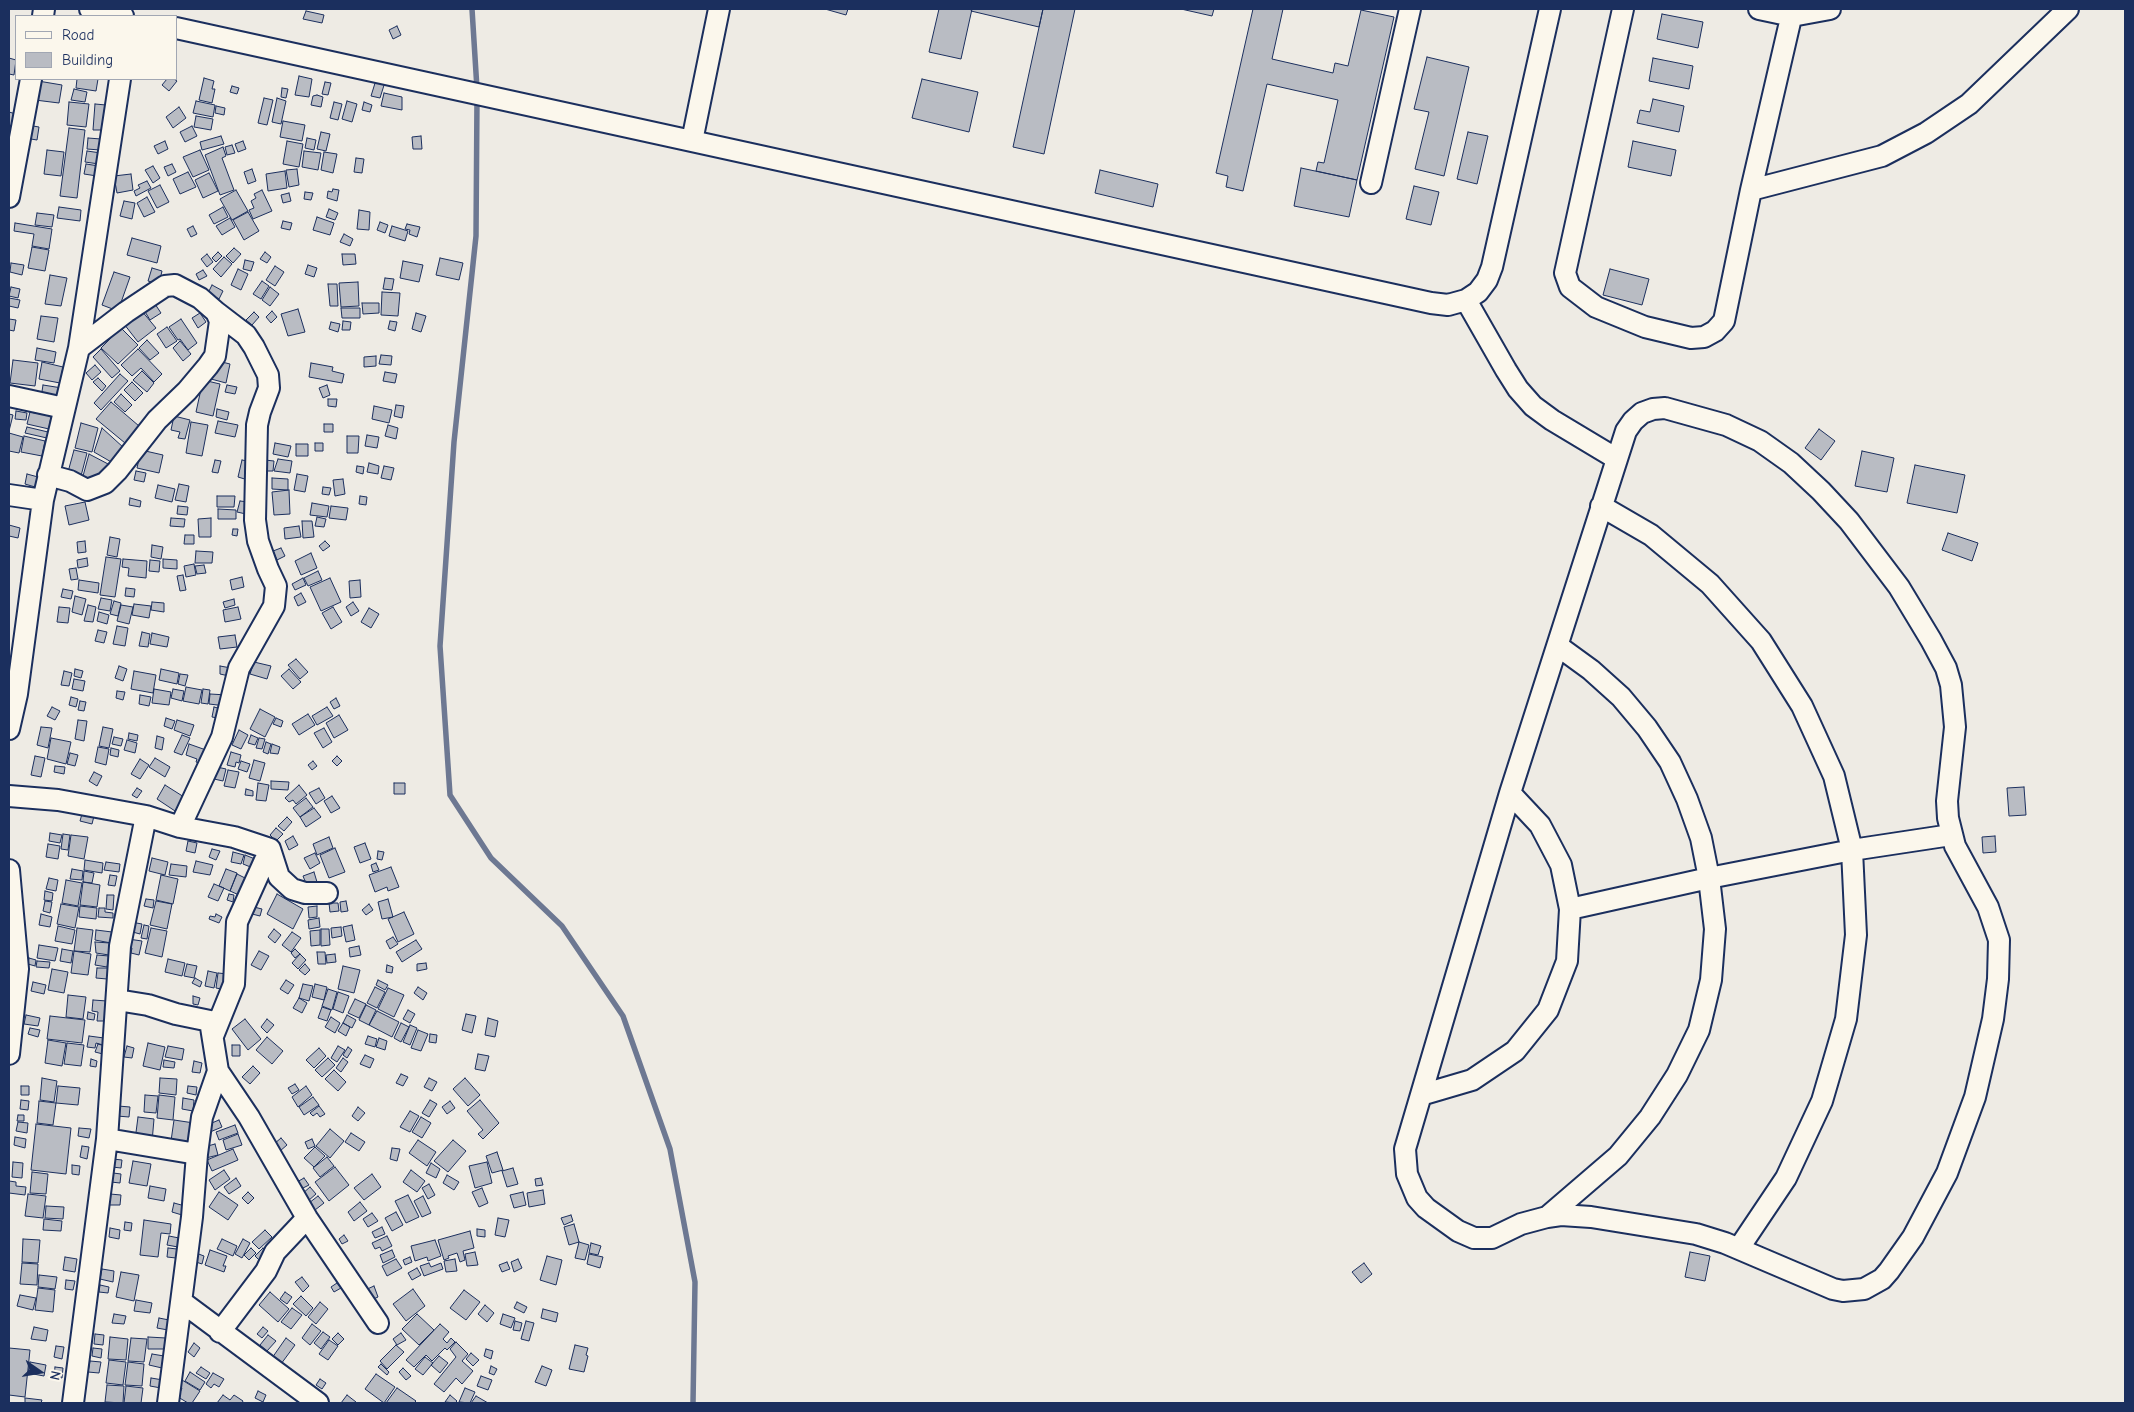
<!DOCTYPE html>
<html>
<head>
<meta charset="utf-8">
<style>
	body { margin:0 }
	#map { position:relative; width:2134px; height:1412px; overflow:hidden; background:#eeebe4; font-family:"Comic Neue",sans-serif }
	canvas { display:block }
	.frame { position:absolute; inset:0; border:10px solid #1b2f5e; pointer-events:none }
	.legend { position:absolute; left:15px; top:15px; width:162px; height:65px; box-sizing:border-box; background:#fbf7ec; border:1px solid #a1a7b3; margin:0; padding:6px 9px; list-style:none; font-size:15px; color:#1b2f5e }
	.legend li { display:flex; align-items:center; gap:10px; height:25px }
	.legend b { width:25px; border:1px solid #a1a7b3 }
	.north { position:absolute; left:15px; top:1347px; width:50px; height:50px; -webkit-text-stroke:4px #fbf7ec; paint-order:stroke; rotate:103deg; font-size:14px; font-weight:700; line-height:20px; text-align:center; color:#1b2f5e }
	.north::after { content:''; display:block; margin:auto; width:18px; height:22px; background:#1b2f5e; clip-path:polygon(50% 0,100% 100%,50% 72%,0 100%) }
</style>
</head>
<body>
<div id="map">
<canvas width="2134" height="1412"></canvas>
<div class="frame"></div>
<ul class="legend">
<li><b style="height:6px;background:#fbf7ec"></b>Road</li>
<li><b style="height:14px;background:#b9bcc3"></b>Building</li>
</ul>
<div class="north">N</div>
</div>
<script>
const ctx = document.querySelector('canvas').getContext('2d');
ctx.lineJoin = 'round';
function shape(rows) {
  const path = new Path2D();
  for (const r of rows) {
    path.moveTo(r[0], r[1]);
    for (let i = 2; i < r.length; i += 2) path.lineTo(r[i], r[i + 1]);
  }
  return path;
}
function stroke(path, color, width, dash) {
  ctx.strokeStyle = color;
  ctx.lineWidth = width;
  ctx.lineCap = dash ? 'butt' : 'round';
  ctx.setLineDash(dash || []);
  ctx.stroke(path);
}
function fillPath(path, color) {
  ctx.fillStyle = color;
  ctx.fill(path, 'evenodd');
}
stroke(shape([
	[472,9,477,89],
	[477,98,476,236,454,442,440,646,450,795,491,858,562,926,623,1016,670,1149,695,1282,693,1403]
]), '#6d7892', 5.5);
const building = shape([
	[825,9,848,9,846,15,825,9],
	[939,9,972,9,961,59,929,52,939,9],
	[972,9,1043,9,1039,27,971,11,972,9],
	[1043,9,1075,9,1044,154,1013,147,1043,9],
	[1181,9,1214,9,1212,16,1181,9],
	[1253,9,1283,9,1272,59,1333,73,1335,63,1348,66,1361,10,1394,17,1357,180,1316,171,1318,162,1324,163,1338,100,1267,84,1243,191,1226,187,1228,176,1216,173,1253,9],
	[306,11,324,15,322,23,303,19,306,11],
	[1662,14,1703,22,1698,48,1657,39,1662,14],
	[397,26,401,35,393,39,389,30,397,26],
	[1427,57,1469,67,1444,176,1415,169,1429,112,1414,109,1427,57],
	[9,58,16,60,14,75,9,74,9,58],
	[1653,58,1693,66,1689,89,1649,81,1653,58],
	[299,76,312,79,309,97,295,95,299,76],
	[204,78,214,81,212,89,215,89,212,103,199,100,204,78],
	[77,79,98,79,96,91,76,88,77,79],
	[167,79,174,79,177,81,169,91,162,85,167,79],
	[922,79,978,92,969,132,912,118,922,79],
	[376,80,385,82,380,98,371,96,376,80],
	[38,81,62,85,59,103,35,100,38,81],
	[325,82,331,83,328,95,322,94,325,82],
	[232,86,239,88,237,94,230,92,232,86],
	[282,88,288,89,286,98,281,97,282,88],
	[74,89,87,92,85,102,71,100,74,89],
	[384,93,402,97,402,110,381,106,384,93],
	[317,95,323,97,321,107,311,105,313,96,317,95],
	[264,98,273,100,267,125,258,123,264,98],
	[277,98,286,101,281,124,272,122,277,98],
	[1653,99,1684,106,1679,132,1637,123,1640,110,1650,112,1653,99],
	[196,101,215,105,213,117,193,113,196,101],
	[347,101,357,104,352,122,342,119,347,101],
	[69,102,89,104,86,127,67,125,69,102],
	[334,102,342,104,338,120,330,118,334,102],
	[364,102,372,105,370,112,362,110,364,102],
	[95,104,106,105,104,130,93,130,95,104],
	[216,106,225,108,224,115,215,113,216,106],
	[179,107,186,118,173,128,166,117,179,107],
	[9,112,16,114,13,126,9,125,9,112],
	[196,116,213,119,211,130,194,127,196,116],
	[283,121,305,125,302,141,280,137,283,121],
	[27,125,39,127,37,140,25,138,27,125],
	[192,126,197,136,185,142,180,132,192,126],
	[69,128,85,130,77,198,60,196,69,128],
	[321,132,330,134,326,151,317,149,321,132],
	[1468,132,1488,136,1477,184,1457,179,1468,132],
	[221,136,224,144,202,150,200,142,221,136],
	[421,136,422,149,413,149,412,137,421,136],
	[88,138,101,139,100,150,87,149,88,138],
	[307,138,316,140,314,150,305,148,307,138],
	[165,141,168,149,158,154,154,146,165,141],
	[243,141,246,149,238,152,235,144,243,141],
	[287,141,303,144,299,167,283,164,287,141],
	[1633,141,1676,150,1671,176,1628,167,1633,141],
	[232,145,235,153,227,155,225,147,232,145],
	[223,147,226,156,222,158,234,190,220,195,205,155,223,147],
	[47,150,64,152,61,176,44,174,47,150],
	[200,150,209,170,193,177,183,157,200,150],
	[87,151,101,153,99,164,85,162,87,151],
	[304,151,321,153,318,170,302,167,304,151],
	[324,152,337,154,333,173,321,170,324,152],
	[356,158,364,159,362,173,354,172,356,158],
	[86,164,99,166,97,176,84,174,86,164],
	[172,164,176,172,168,176,164,167,172,164],
	[153,166,160,178,153,183,145,170,153,166],
	[1301,168,1357,180,1349,217,1294,206,1301,168],
	[252,169,256,181,248,184,244,172,252,169],
	[297,169,299,185,289,187,286,170,297,169],
	[1100,170,1158,184,1153,207,1095,193,1100,170],
	[285,171,287,188,268,191,266,174,285,171],
	[188,172,196,187,180,194,173,179,188,172],
	[209,173,218,191,203,198,195,180,209,173],
	[131,174,133,190,117,193,114,176,131,174],
	[147,181,151,188,136,196,134,191,140,188,138,185,147,181],
	[160,185,169,202,157,208,148,191,160,185],
	[1414,186,1439,192,1431,225,1406,219,1414,186],
	[333,189,339,190,337,201,327,198,328,191,332,192,333,189],
	[236,190,248,211,232,220,220,199,236,190],
	[262,190,272,211,253,219,249,210,254,208,251,201,256,198,254,194,262,190],
	[305,192,313,193,311,200,304,199,305,192],
	[289,193,291,201,283,203,281,195,289,193],
	[147,197,155,212,144,217,137,203,147,197],
	[124,201,135,203,132,219,120,216,124,201],
	[59,207,81,210,80,221,57,218,59,207],
	[223,207,228,217,214,224,209,215,223,207],
	[329,209,338,213,335,220,326,217,329,209],
	[359,210,370,212,369,230,357,229,359,210],
	[248,212,259,231,244,240,233,220,248,212],
	[37,213,54,215,52,227,35,225,37,213],
	[317,217,334,223,330,235,313,230,317,217],
	[230,218,235,227,222,235,216,226,230,218],
	[283,221,292,223,290,230,281,228,283,221],
	[380,222,388,225,385,233,377,230,380,222],
	[15,223,52,229,49,249,32,246,34,234,14,231,15,223],
	[407,224,420,227,417,237,409,234,410,230,405,229,407,224],
	[193,226,197,234,191,237,187,229,193,226],
	[392,226,408,231,405,241,389,236,392,226],
	[344,234,353,239,350,246,340,242,344,234],
	[132,238,161,246,157,263,127,255,132,238],
	[32,247,49,250,45,271,28,268,32,247],
	[234,248,241,254,233,263,226,256,234,248],
	[218,252,222,256,216,262,212,258,218,252],
	[265,252,271,257,267,263,260,259,265,252],
	[207,254,213,262,207,267,201,259,207,254],
	[342,254,355,254,356,264,343,265,342,254],
	[224,257,232,264,221,277,213,269,224,257],
	[440,258,463,263,459,280,436,275,440,258],
	[245,260,254,262,251,271,243,269,245,260],
	[403,261,423,265,419,282,400,278,403,261],
	[11,263,24,265,22,275,10,272,11,263],
	[308,265,317,268,314,277,305,274,308,265],
	[275,266,284,272,275,286,266,280,275,266],
	[152,268,162,271,159,284,148,281,152,268],
	[238,269,248,274,241,290,231,285,238,269],
	[1610,269,1649,279,1642,305,1603,295,1610,269],
	[203,270,207,276,199,280,196,274,203,270],
	[114,272,130,277,118,311,102,305,114,272],
	[50,275,67,278,61,306,45,304,50,275],
	[385,278,394,279,392,290,383,289,385,278],
	[262,281,269,286,261,299,253,294,262,281],
	[358,282,359,306,341,307,339,283,358,282],
	[328,284,337,284,338,306,330,306,328,284],
	[212,285,223,291,219,299,208,293,212,285],
	[11,287,20,289,18,298,9,296,11,287],
	[270,287,279,294,270,306,262,300,270,287],
	[382,292,400,293,398,316,381,315,382,292],
	[9,298,20,300,18,308,9,306,9,298],
	[362,303,379,303,379,313,363,314,362,303],
	[155,304,161,313,150,320,144,310,155,304],
	[341,308,360,308,360,318,342,318,341,308],
	[298,309,305,332,288,336,281,314,298,309],
	[141,310,156,328,138,342,124,324,141,310],
	[272,311,277,317,271,323,266,317,272,311],
	[254,312,259,317,252,325,246,320,254,312],
	[200,313,206,322,198,328,192,318,200,313],
	[416,313,426,316,421,332,412,329,416,313],
	[41,316,58,318,54,342,37,339,41,316],
	[9,319,16,320,14,331,9,330,9,319],
	[181,319,197,343,188,350,180,339,178,340,169,327,181,319],
	[343,321,351,322,350,330,342,330,343,321],
	[390,321,397,322,395,331,388,329,390,321],
	[331,322,340,324,338,332,329,329,331,322],
	[167,327,177,341,166,348,157,334,167,327],
	[121,328,138,345,118,364,101,348,121,328],
	[147,340,159,353,150,360,139,348,147,340],
	[180,341,191,354,183,361,173,348,180,341],
	[37,348,56,352,54,363,35,360,37,348],
	[101,349,120,371,112,378,93,357,101,349],
	[138,349,162,374,154,382,141,368,132,376,121,365,138,349],
	[381,355,392,356,391,365,379,364,381,355],
	[376,356,376,366,364,367,364,357,376,356],
	[13,360,38,363,35,386,10,383,13,360],
	[214,360,230,364,226,383,211,379,214,360],
	[42,362,63,367,60,383,39,379,42,362],
	[311,363,333,367,332,371,344,374,342,383,309,377,311,363],
	[95,365,101,372,92,380,86,373,95,365],
	[142,371,154,383,147,392,133,380,142,371],
	[385,372,397,374,395,383,383,381,385,372],
	[120,374,128,381,101,410,94,403,120,374],
	[98,378,106,386,102,391,93,382,98,378],
	[203,380,220,384,213,416,196,412,203,380],
	[132,382,143,393,135,401,124,390,132,382],
	[43,385,62,388,60,401,41,398,43,385],
	[227,385,237,387,235,394,225,392,227,385],
	[327,385,330,395,323,398,319,388,327,385],
	[121,394,132,405,125,412,114,402,121,394],
	[328,399,337,399,336,407,328,406,328,399],
	[111,402,139,426,125,443,96,419,111,402],
	[396,405,404,406,402,418,394,416,396,405],
	[374,406,392,410,389,423,372,419,374,406],
	[217,409,229,412,227,420,216,417,217,409],
	[16,411,27,413,26,420,15,419,16,411],
	[30,412,51,416,49,429,27,424,30,412],
	[9,414,13,415,9,431,9,414],
	[174,416,190,420,185,439,178,438,180,432,171,430,174,416],
	[218,421,238,425,235,437,215,433,218,421],
	[191,422,208,425,202,456,186,453,191,422],
	[81,423,98,428,92,452,75,448,81,423],
	[324,424,333,424,333,432,324,432,324,424],
	[388,425,398,428,396,439,385,436,388,425],
	[27,427,48,432,47,438,25,433,27,427],
	[102,428,124,448,113,463,94,452,102,428],
	[1819,429,1835,441,1821,460,1805,448,1819,429],
	[9,433,23,437,19,453,9,451,9,433],
	[367,435,379,437,377,448,365,446,367,435],
	[24,436,45,441,42,456,21,452,24,436],
	[347,436,359,436,358,453,347,453,347,436],
	[275,443,291,446,288,457,273,454,275,443],
	[315,443,323,443,323,451,315,451,315,443],
	[296,444,308,444,308,456,296,456,296,444],
	[74,450,87,453,81,476,68,472,74,450],
	[141,450,163,455,159,473,137,468,141,450],
	[1862,451,1894,458,1887,492,1855,486,1862,451],
	[89,454,110,465,96,481,83,476,89,454],
	[278,459,292,461,290,473,274,471,278,459],
	[215,460,221,461,218,473,212,472,215,460],
	[242,460,252,462,248,480,238,477,242,460],
	[265,460,274,461,273,471,264,471,265,460],
	[369,463,379,466,378,474,367,472,369,463],
	[1915,465,1965,475,1957,513,1907,503,1915,465],
	[357,466,364,467,363,474,356,472,357,466],
	[384,466,394,468,391,480,381,478,384,466],
	[136,471,146,473,144,482,134,480,136,471],
	[27,474,38,477,35,487,25,484,27,474],
	[297,474,308,476,305,492,294,490,297,474],
	[272,478,288,479,288,490,272,489,272,478],
	[343,479,345,494,335,496,333,480,343,479],
	[179,484,189,486,186,502,175,500,179,484],
	[158,485,175,489,172,502,155,498,158,485],
	[323,487,331,488,329,495,322,494,323,487],
	[289,490,290,514,274,515,272,492,289,490],
	[217,496,235,496,234,507,217,507,217,496],
	[360,496,367,497,366,505,359,504,360,496],
	[130,498,141,501,140,507,129,505,130,498],
	[240,501,248,502,246,514,237,512,240,501],
	[85,502,89,520,69,525,65,506,85,502],
	[312,503,329,506,327,517,310,515,312,503],
	[178,506,188,507,187,515,177,514,178,506],
	[331,506,348,508,346,520,329,518,331,506],
	[218,509,236,510,236,519,218,519,218,509],
	[317,517,326,519,324,527,315,526,317,517],
	[171,518,185,519,184,527,170,526,171,518],
	[211,518,211,537,199,537,198,519,211,518],
	[302,521,312,521,314,537,303,538,302,521],
	[9,525,20,528,18,538,9,536,9,525],
	[299,526,301,537,285,539,284,528,299,526],
	[233,529,238,529,237,536,232,535,233,529],
	[1948,533,1978,543,1972,561,1942,550,1948,533],
	[185,535,194,535,194,544,184,544,185,535],
	[110,537,120,539,117,557,107,555,110,537],
	[85,541,86,552,78,553,77,542,85,541],
	[325,541,330,546,323,551,319,546,325,541],
	[152,545,163,547,161,559,151,557,152,545],
	[281,548,285,556,277,560,273,551,281,548],
	[196,551,213,552,212,563,195,563,196,551],
	[311,553,317,568,301,575,295,561,311,553],
	[106,557,121,559,115,597,100,595,106,557],
	[87,558,88,566,78,568,77,560,87,558],
	[123,559,147,561,146,578,128,576,129,568,122,567,123,559],
	[163,559,177,560,177,569,163,568,163,559],
	[150,560,160,561,159,572,149,571,150,560],
	[194,564,196,575,186,577,184,566,194,564],
	[204,565,206,573,197,574,195,566,204,565],
	[76,568,78,579,71,580,69,569,76,568],
	[318,571,322,580,308,586,304,578,318,571],
	[183,575,186,590,180,591,177,576,183,575],
	[242,577,244,587,232,590,230,580,242,577],
	[303,578,306,585,295,590,292,584,303,578],
	[330,578,341,602,321,611,310,587,330,578],
	[79,580,99,583,98,593,78,590,79,580],
	[360,580,361,597,350,598,349,581,360,580],
	[126,588,135,589,134,597,125,596,126,588],
	[63,589,73,591,71,599,61,597,63,589],
	[301,593,306,602,298,606,294,597,301,593],
	[75,596,86,599,82,615,72,612,75,596],
	[101,598,112,600,110,611,98,609,101,598],
	[234,599,235,605,225,608,223,602,234,599],
	[114,601,121,603,118,616,110,614,114,601],
	[152,602,164,603,164,612,151,610,152,602],
	[353,602,359,611,351,616,346,607,353,602],
	[134,604,151,606,149,618,132,615,134,604],
	[88,605,96,607,93,622,84,621,88,605],
	[121,605,133,607,129,624,117,621,121,605],
	[59,607,70,608,68,623,57,622,59,607],
	[238,607,241,619,225,622,223,610,238,607],
	[333,607,342,622,331,629,322,613,333,607],
	[369,608,379,614,371,628,361,622,369,608],
	[99,612,109,615,107,624,97,621,99,612],
	[117,626,128,628,125,646,113,644,117,626],
	[98,630,107,632,104,643,95,641,98,630],
	[142,632,150,634,148,647,139,646,142,632],
	[152,633,169,637,167,647,150,644,152,633],
	[235,635,237,647,220,649,218,637,235,635],
	[296,659,308,672,300,679,288,665,296,659],
	[254,662,271,666,267,679,250,674,254,662],
	[119,666,127,669,123,681,115,678,119,666],
	[220,666,231,668,229,676,220,674,220,666],
	[75,669,83,671,81,678,74,676,75,669],
	[161,669,179,673,177,684,159,680,161,669],
	[289,669,301,682,293,689,281,676,289,669],
	[64,671,72,673,69,686,61,685,64,671],
	[134,671,156,675,153,693,131,689,134,671],
	[180,674,188,675,185,686,178,684,180,674],
	[74,679,85,681,83,691,72,689,74,679],
	[186,687,202,690,199,704,183,701,186,687],
	[154,689,171,692,169,705,152,703,154,689],
	[173,689,184,691,182,701,171,698,173,689],
	[203,689,210,690,208,704,201,703,203,689],
	[117,691,125,692,123,700,116,698,117,691],
	[210,694,227,695,226,706,209,704,210,694],
	[140,695,151,697,149,706,139,704,140,695],
	[71,697,78,699,76,707,69,705,71,697],
	[336,698,340,706,334,709,330,702,336,698],
	[80,701,86,702,84,711,78,710,80,701],
	[52,707,60,711,55,720,47,716,52,707],
	[214,707,225,710,223,719,212,717,214,707],
	[327,707,333,716,317,725,312,716,327,707],
	[260,709,275,717,265,737,250,729,260,709],
	[308,714,315,725,299,735,292,724,308,714],
	[339,715,348,730,334,738,326,723,339,715],
	[166,718,175,721,172,729,164,726,166,718],
	[276,718,283,721,281,727,273,724,276,718],
	[78,720,87,721,84,741,75,739,78,720],
	[177,720,194,725,190,736,174,730,177,720],
	[41,727,52,728,48,748,37,745,41,727],
	[103,727,113,729,109,748,99,746,103,727],
	[324,728,332,742,323,748,314,733,324,728],
	[239,730,248,735,241,749,232,745,239,730],
	[129,733,138,735,137,741,128,739,129,733],
	[182,735,190,738,182,755,174,752,182,735],
	[251,735,258,738,255,745,248,743,251,735],
	[157,736,164,738,162,750,155,748,157,736],
	[114,737,123,739,121,746,112,744,114,737],
	[51,738,71,742,66,764,47,759,51,738],
	[259,738,265,739,262,749,256,748,259,738],
	[127,740,137,743,135,753,124,750,127,740],
	[266,742,271,744,268,754,263,752,266,742],
	[189,744,206,750,201,764,196,762,197,759,186,755,189,744],
	[272,744,280,747,278,754,270,753,272,744],
	[98,747,109,749,106,765,95,762,98,747],
	[111,748,119,750,118,757,110,755,111,748],
	[231,752,241,755,239,763,236,762,235,767,227,765,231,752],
	[70,753,78,755,75,766,67,764,70,753],
	[35,756,45,758,41,777,31,775,35,756],
	[337,756,342,761,337,766,332,761,337,756],
	[155,758,170,767,165,777,149,767,155,758],
	[140,759,149,765,140,779,131,774,140,759],
	[254,760,265,763,260,781,249,778,254,760],
	[241,761,250,764,247,772,238,769,241,761],
	[313,761,317,766,312,770,308,765,313,761],
	[55,766,65,767,64,774,54,772,55,766],
	[217,767,226,769,223,781,214,779,217,767],
	[228,770,239,772,235,788,224,786,228,770],
	[94,772,102,776,97,786,89,781,94,772],
	[271,781,289,782,288,790,271,789,271,781],
	[258,783,269,785,266,801,256,800,258,783],
	[394,783,405,783,405,794,394,794,394,783],
	[165,785,184,797,175,811,157,799,165,785],
	[299,785,307,795,296,804,293,800,289,802,285,798,299,785],
	[2024,787,2026,815,2009,816,2007,788,2024,787],
	[137,788,142,791,137,798,132,795,137,788],
	[319,788,325,798,316,804,309,793,319,788],
	[246,789,253,791,253,796,245,795,246,789],
	[332,796,340,808,331,813,324,801,332,796],
	[306,798,313,807,300,817,293,808,306,798],
	[314,808,321,817,306,827,300,817,314,808],
	[82,814,94,816,92,824,80,821,82,814],
	[287,817,292,822,284,831,278,826,287,817],
	[276,828,283,834,276,841,270,835,276,828],
	[50,833,62,835,60,843,49,841,50,833],
	[63,834,70,835,68,850,61,849,63,834],
	[71,835,88,837,84,859,68,856,71,835],
	[293,836,298,845,289,850,285,841,293,836],
	[1995,836,1996,852,1983,853,1982,837,1995,836],
	[329,837,333,848,317,855,313,844,329,837],
	[188,841,197,843,195,853,186,851,188,841],
	[365,843,371,859,360,863,354,847,365,843],
	[48,844,60,846,58,859,46,857,48,844],
	[335,848,345,872,329,878,320,855,335,848],
	[212,849,220,851,216,860,209,857,212,849],
	[378,851,384,852,382,860,377,859,378,851],
	[233,852,244,855,241,864,231,862,233,852],
	[315,853,320,863,310,869,304,858,315,853],
	[245,855,255,859,253,868,243,864,245,855],
	[152,858,168,862,165,875,149,871,152,858],
	[85,860,103,863,102,873,84,870,85,860],
	[196,861,213,865,210,875,193,872,196,861],
	[106,862,120,864,119,872,104,870,106,862],
	[376,863,379,870,373,872,371,865,376,863],
	[171,864,187,866,186,877,169,875,171,864],
	[391,867,399,887,388,891,387,887,375,892,369,875,391,867],
	[72,869,83,871,82,880,70,879,72,869],
	[226,869,237,873,230,891,219,886,226,869],
	[84,871,94,873,92,883,83,882,84,871],
	[314,872,317,882,307,886,303,876,314,872],
	[237,874,247,879,239,895,230,891,237,874],
	[110,875,117,876,115,886,108,885,110,875],
	[161,875,178,879,173,904,156,900,161,875],
	[49,878,58,880,56,891,46,889,49,878],
	[66,880,82,883,78,906,62,903,66,880],
	[83,882,100,885,97,907,80,905,83,882],
	[214,884,224,888,218,901,208,897,214,884],
	[45,891,53,893,52,901,44,900,45,891],
	[229,894,234,895,233,902,227,900,229,894],
	[277,894,303,909,293,929,267,914,277,894],
	[107,895,114,895,113,910,106,909,107,895],
	[146,899,154,900,153,908,144,906,146,899],
	[388,899,393,917,382,919,378,902,388,899],
	[45,901,52,902,50,913,43,911,45,901],
	[156,901,172,904,167,929,150,925,156,901],
	[346,901,348,911,341,912,340,902,346,901],
	[329,903,338,903,339,911,330,912,329,903],
	[61,904,79,907,75,928,57,924,61,904],
	[369,904,373,910,366,915,362,910,369,904],
	[80,906,97,908,96,919,79,917,80,906],
	[250,906,262,909,260,916,248,913,250,906],
	[317,906,317,917,309,918,308,907,317,906],
	[99,908,105,908,105,912,113,913,113,918,98,917,99,908],
	[404,912,414,934,398,942,388,919,404,912],
	[41,914,52,917,50,927,39,925,41,914],
	[216,914,222,917,219,923,209,919,210,916,215,917,216,914],
	[319,918,320,927,309,929,308,920,319,918],
	[131,922,142,924,140,934,129,931,131,922],
	[144,925,149,926,147,939,141,938,144,925],
	[352,925,355,940,346,942,343,927,352,925],
	[58,926,75,930,72,944,55,941,58,926],
	[341,927,342,936,332,938,331,928,341,927],
	[77,928,93,930,90,952,74,951,77,928],
	[151,928,167,931,162,957,145,953,151,928],
	[274,929,281,935,275,943,268,937,274,929],
	[321,929,329,929,330,945,321,946,321,929],
	[96,930,112,932,111,943,95,940,96,930],
	[320,930,320,945,311,946,310,931,320,930],
	[292,932,301,938,291,952,282,945,292,932],
	[393,937,398,944,390,949,386,941,393,937],
	[128,939,142,941,139,955,131,953,132,948,127,947,128,939],
	[416,940,422,949,402,962,396,952,416,940],
	[95,942,110,943,109,955,96,953,95,942],
	[39,945,58,948,55,961,37,958,39,945],
	[359,946,361,955,350,957,349,948,359,946],
	[62,949,73,951,71,963,60,961,62,949],
	[295,949,300,954,295,958,291,953,295,949],
	[74,951,91,954,88,975,71,973,74,951],
	[259,951,269,956,261,970,251,965,259,951],
	[317,952,325,952,326,964,318,964,317,952],
	[300,954,306,960,298,969,292,963,300,954],
	[335,954,336,962,327,963,326,955,335,954],
	[97,955,109,956,107,967,95,965,97,955],
	[29,958,36,960,35,966,28,964,29,958],
	[168,959,185,963,182,976,165,972,168,959],
	[37,961,50,962,49,968,36,967,37,961],
	[426,963,427,969,417,971,417,964,426,963],
	[187,964,197,966,194,978,184,976,187,964],
	[305,964,310,970,305,975,299,970,305,964],
	[387,965,393,967,392,973,386,972,387,965],
	[343,966,360,970,354,993,338,989,343,966],
	[97,968,108,968,107,979,96,978,97,968],
	[52,969,68,972,64,993,48,990,52,969],
	[208,971,217,973,214,988,205,986,208,971],
	[218,973,228,974,226,990,216,988,218,973],
	[195,978,202,982,200,987,192,983,195,978],
	[286,980,294,985,288,994,280,989,286,980],
	[378,980,388,985,385,990,376,985,378,980],
	[33,982,46,985,44,994,31,991,33,982],
	[303,984,313,986,309,1001,299,998,303,984],
	[315,984,327,987,324,1000,312,997,315,984],
	[375,987,385,992,377,1008,367,1003,375,987],
	[418,987,427,993,423,1000,414,993,418,987],
	[388,988,404,995,394,1017,378,1009,388,988],
	[328,989,337,992,332,1010,322,1006,328,989],
	[338,992,349,996,343,1013,333,1009,338,992],
	[68,995,86,997,83,1019,66,1017,68,995],
	[193,996,200,998,198,1005,193,1004,193,996],
	[299,998,307,1003,302,1013,293,1008,299,998],
	[355,999,366,1004,359,1018,348,1013,355,999],
	[93,1000,107,1001,105,1021,97,1021,98,1012,92,1011,93,1000],
	[366,1005,376,1010,369,1025,359,1020,366,1005],
	[322,1007,331,1010,327,1021,318,1018,322,1007],
	[408,1010,415,1014,410,1023,403,1019,408,1010],
	[377,1011,399,1022,392,1037,369,1025,377,1011],
	[88,1012,95,1014,94,1020,87,1019,88,1012],
	[466,1014,476,1016,472,1033,462,1030,466,1014],
	[26,1015,40,1018,38,1026,24,1024,26,1015],
	[347,1015,356,1020,352,1028,343,1023,347,1015],
	[50,1016,85,1020,82,1043,47,1039,50,1016],
	[331,1017,340,1023,335,1033,325,1027,331,1017],
	[488,1018,498,1021,495,1037,485,1035,488,1018],
	[245,1019,261,1039,248,1050,232,1029,245,1019],
	[267,1019,274,1025,267,1033,261,1027,267,1019],
	[343,1023,350,1027,346,1036,338,1031,343,1023],
	[401,1023,409,1027,401,1042,394,1038,401,1023],
	[410,1025,417,1028,410,1045,403,1042,410,1025],
	[30,1028,40,1030,38,1037,28,1034,30,1028],
	[418,1030,428,1034,421,1051,411,1048,418,1030],
	[430,1034,437,1035,436,1043,429,1042,430,1034],
	[89,1036,104,1038,103,1045,96,1043,95,1048,87,1047,89,1036],
	[368,1036,377,1039,375,1047,365,1044,368,1036],
	[267,1037,283,1051,272,1064,256,1050,267,1037],
	[379,1038,387,1041,385,1050,376,1047,379,1038],
	[48,1040,66,1043,62,1066,45,1063,48,1040],
	[67,1043,84,1045,81,1066,64,1064,67,1043],
	[148,1043,165,1047,160,1070,143,1066,148,1043],
	[98,1044,105,1046,103,1054,95,1052,98,1044],
	[232,1045,240,1045,240,1056,232,1056,232,1045],
	[127,1046,134,1048,132,1058,124,1057,127,1046],
	[168,1046,184,1049,182,1060,165,1057,168,1046],
	[338,1046,345,1050,337,1062,331,1058,338,1046],
	[348,1047,352,1050,347,1058,343,1055,348,1047],
	[319,1048,326,1056,314,1068,306,1060,319,1048],
	[478,1054,489,1056,485,1071,475,1069,478,1054],
	[365,1055,374,1059,370,1068,360,1064,365,1055],
	[328,1058,335,1065,322,1077,315,1070,328,1058],
	[343,1058,348,1062,341,1072,336,1068,343,1058],
	[91,1059,97,1061,96,1067,90,1066,91,1059],
	[164,1060,175,1062,174,1068,163,1067,164,1060],
	[194,1061,202,1063,200,1073,192,1072,194,1061],
	[253,1066,260,1073,250,1084,242,1077,253,1066],
	[334,1070,346,1082,338,1091,325,1079,334,1070],
	[401,1074,408,1077,403,1086,396,1083,401,1074],
	[42,1078,57,1081,54,1102,40,1100,42,1078],
	[160,1078,177,1079,176,1095,159,1093,160,1078],
	[429,1078,437,1082,432,1091,424,1087,429,1078],
	[465,1078,480,1095,468,1106,453,1089,465,1078],
	[295,1084,299,1090,292,1094,288,1088,295,1084],
	[21,1086,29,1086,29,1095,21,1095,21,1086],
	[58,1086,80,1088,78,1105,56,1103,58,1086],
	[188,1086,197,1087,196,1095,187,1093,188,1086],
	[306,1086,312,1095,298,1107,292,1097,306,1086],
	[145,1095,158,1096,156,1113,144,1112,145,1095],
	[159,1095,175,1097,173,1120,157,1118,159,1095],
	[313,1097,319,1105,304,1115,299,1107,313,1097],
	[183,1098,194,1100,193,1111,182,1109,183,1098],
	[21,1100,29,1101,28,1110,20,1109,21,1100],
	[430,1100,437,1104,429,1117,422,1113,430,1100],
	[480,1100,499,1123,483,1139,478,1134,483,1130,467,1111,480,1100],
	[39,1101,56,1103,53,1125,37,1123,39,1101],
	[450,1101,455,1108,447,1114,442,1107,450,1101],
	[118,1106,130,1107,129,1117,117,1116,118,1106],
	[319,1106,325,1114,320,1117,317,1113,313,1116,310,1113,319,1106],
	[358,1107,365,1113,358,1121,352,1116,358,1107],
	[410,1111,419,1116,410,1132,400,1127,410,1111],
	[18,1115,24,1115,24,1121,17,1121,18,1115],
	[138,1117,154,1119,152,1142,135,1140,138,1117],
	[421,1117,431,1123,422,1138,412,1132,421,1117],
	[174,1120,194,1123,191,1144,171,1141,174,1120],
	[219,1120,222,1127,210,1132,207,1125,219,1120],
	[18,1122,28,1123,27,1133,16,1131,18,1122],
	[36,1124,71,1128,66,1174,31,1170,36,1124],
	[235,1125,238,1133,219,1140,216,1132,235,1125],
	[79,1128,91,1129,89,1138,78,1136,79,1128],
	[330,1129,344,1141,330,1158,316,1146,330,1129],
	[351,1133,365,1142,359,1151,345,1142,351,1133],
	[238,1134,242,1145,226,1150,223,1140,238,1134],
	[15,1137,26,1139,25,1148,14,1145,15,1137],
	[281,1138,287,1145,280,1151,274,1144,281,1138],
	[312,1139,315,1146,308,1149,305,1142,312,1139],
	[418,1140,436,1152,427,1166,409,1153,418,1140],
	[453,1140,466,1151,448,1172,434,1161,453,1140],
	[215,1144,218,1155,206,1158,204,1147,215,1144],
	[82,1146,89,1147,87,1159,80,1157,82,1146],
	[315,1147,325,1156,314,1167,304,1158,315,1147],
	[392,1148,400,1149,397,1161,390,1159,392,1148],
	[233,1149,238,1160,212,1171,207,1160,233,1149],
	[497,1152,503,1170,492,1173,486,1156,497,1152],
	[327,1157,334,1166,320,1177,313,1168,327,1157],
	[113,1159,122,1160,121,1168,112,1167,113,1159],
	[133,1161,151,1164,147,1186,129,1183,133,1161],
	[13,1162,23,1163,22,1178,12,1177,13,1162],
	[487,1162,492,1183,475,1188,469,1166,487,1162],
	[431,1163,440,1169,436,1178,426,1173,431,1163],
	[72,1165,80,1166,79,1175,72,1174,72,1165],
	[335,1167,349,1185,329,1201,315,1182,335,1167],
	[513,1168,518,1184,507,1187,502,1171,513,1168],
	[224,1170,230,1179,215,1190,209,1180,224,1170],
	[411,1170,425,1181,417,1192,403,1182,411,1170],
	[32,1172,48,1174,46,1194,30,1193,32,1172],
	[113,1173,121,1174,120,1183,111,1182,113,1173],
	[372,1174,381,1187,364,1200,354,1188,372,1174],
	[447,1175,459,1182,454,1190,443,1183,447,1175],
	[236,1178,241,1186,229,1194,224,1187,236,1178],
	[304,1178,309,1185,301,1189,297,1182,304,1178],
	[541,1178,543,1185,536,1186,535,1179,541,1178],
	[9,1181,16,1182,16,1186,26,1187,25,1195,9,1193,9,1181],
	[429,1184,435,1195,428,1199,422,1188,429,1184],
	[150,1186,166,1189,164,1201,148,1198,150,1186],
	[310,1187,316,1194,308,1201,302,1194,310,1187],
	[482,1188,488,1203,479,1207,472,1192,482,1188],
	[543,1190,545,1204,529,1207,527,1193,543,1190],
	[219,1192,238,1205,228,1220,209,1207,219,1192],
	[248,1192,254,1198,248,1204,242,1198,248,1192],
	[523,1192,526,1205,514,1208,510,1195,523,1192],
	[28,1194,46,1196,43,1218,25,1216,28,1194],
	[110,1194,121,1195,120,1205,109,1205,110,1194],
	[408,1195,419,1217,406,1223,395,1201,408,1195],
	[318,1196,324,1203,315,1210,309,1203,318,1196],
	[423,1196,431,1213,422,1217,414,1201,423,1196],
	[360,1202,367,1211,354,1221,348,1212,360,1202],
	[174,1203,185,1206,182,1215,172,1212,174,1203],
	[46,1206,64,1207,63,1219,45,1218,46,1206],
	[396,1212,403,1225,392,1231,385,1218,396,1212],
	[372,1213,378,1221,368,1227,363,1219,372,1213],
	[571,1215,573,1221,564,1225,561,1218,571,1215],
	[498,1218,509,1220,505,1237,495,1235,498,1218],
	[44,1219,62,1221,61,1231,43,1230,44,1219],
	[144,1220,171,1224,170,1234,161,1233,158,1257,140,1255,144,1220],
	[125,1222,132,1223,131,1231,124,1230,125,1222],
	[574,1224,579,1242,569,1245,564,1227,574,1224],
	[382,1227,385,1234,375,1238,372,1232,382,1227],
	[110,1228,120,1230,119,1239,109,1237,110,1228],
	[477,1229,485,1230,485,1237,477,1236,477,1229],
	[265,1230,272,1237,259,1249,252,1242,265,1230],
	[470,1231,474,1248,463,1251,465,1260,460,1262,457,1253,448,1256,449,1258,444,1260,438,1240,470,1231],
	[344,1235,348,1241,342,1244,339,1239,344,1235],
	[169,1236,179,1238,178,1247,167,1245,169,1236],
	[387,1236,392,1246,382,1251,380,1247,375,1249,372,1243,387,1236],
	[23,1239,40,1240,38,1263,22,1262,23,1239],
	[222,1239,237,1246,233,1256,217,1249,222,1239],
	[243,1239,250,1243,242,1258,235,1254,243,1239],
	[435,1240,441,1256,428,1261,427,1257,415,1261,411,1246,435,1240],
	[579,1242,589,1245,585,1260,575,1258,579,1242],
	[591,1243,601,1246,598,1255,589,1253,591,1243],
	[168,1248,177,1249,176,1258,167,1257,168,1248],
	[251,1248,256,1253,249,1260,244,1255,251,1248],
	[263,1248,266,1252,259,1260,255,1256,263,1248],
	[210,1250,227,1256,223,1266,226,1266,224,1272,205,1265,210,1250],
	[392,1250,395,1257,383,1263,380,1255,392,1250],
	[475,1252,478,1265,467,1266,465,1254,475,1252],
	[1690,1252,1710,1256,1705,1281,1685,1277,1690,1252],
	[196,1253,204,1256,202,1264,193,1261,196,1253],
	[589,1254,603,1257,600,1268,587,1264,589,1254],
	[547,1256,562,1260,556,1285,540,1280,547,1256],
	[65,1257,77,1259,75,1272,63,1270,65,1257],
	[410,1257,412,1262,405,1265,403,1260,410,1257],
	[396,1259,402,1268,387,1276,382,1266,396,1259],
	[455,1259,457,1271,446,1272,444,1261,455,1259],
	[518,1259,522,1268,514,1272,511,1262,518,1259],
	[507,1262,510,1269,502,1272,499,1265,507,1262],
	[22,1263,38,1264,37,1285,20,1284,22,1263],
	[429,1263,431,1267,441,1263,443,1269,424,1276,420,1266,429,1263],
	[1364,1263,1372,1274,1361,1283,1352,1272,1364,1263],
	[417,1268,421,1275,412,1280,408,1273,417,1268],
	[102,1269,114,1271,113,1282,100,1279,102,1269],
	[121,1272,139,1275,134,1301,116,1297,121,1272],
	[39,1275,57,1277,55,1289,38,1287,39,1275],
	[302,1277,309,1286,303,1292,295,1282,302,1277],
	[66,1280,75,1281,73,1290,65,1289,66,1280],
	[337,1283,341,1288,334,1292,331,1287,337,1283],
	[100,1285,109,1287,108,1293,99,1292,100,1285],
	[374,1286,378,1297,367,1302,363,1291,374,1286],
	[38,1288,55,1290,53,1312,35,1310,38,1288],
	[413,1289,425,1306,406,1321,393,1304,413,1289],
	[464,1290,480,1302,466,1320,450,1308,464,1290],
	[270,1292,289,1309,278,1322,259,1305,270,1292],
	[285,1292,292,1297,287,1304,280,1299,285,1292],
	[20,1295,36,1298,33,1310,17,1306,20,1295],
	[301,1296,313,1308,306,1316,293,1304,301,1296],
	[136,1300,152,1303,150,1313,134,1311,136,1300],
	[320,1302,328,1309,316,1324,308,1317,320,1302],
	[517,1302,527,1307,524,1313,514,1308,517,1302],
	[485,1305,494,1313,487,1322,478,1314,485,1305],
	[292,1308,302,1315,291,1329,281,1322,292,1308],
	[543,1309,558,1313,556,1322,541,1318,543,1309],
	[114,1314,126,1316,124,1324,112,1323,114,1314],
	[417,1314,434,1330,419,1345,402,1329,417,1314],
	[503,1314,515,1318,511,1328,500,1324,503,1314],
	[159,1318,169,1320,168,1330,157,1328,159,1318],
	[515,1321,522,1323,520,1331,513,1330,515,1321],
	[526,1321,534,1323,529,1341,521,1339,526,1321],
	[312,1324,321,1331,310,1345,302,1338,312,1324],
	[440,1324,449,1332,443,1339,447,1343,451,1338,455,1342,447,1350,445,1348,432,1361,426,1355,414,1367,406,1360,440,1324],
	[34,1327,48,1330,46,1341,31,1339,34,1327],
	[263,1327,268,1331,262,1338,257,1334,263,1327],
	[323,1332,330,1337,321,1349,314,1343,323,1332],
	[338,1333,344,1339,338,1345,332,1339,338,1333],
	[401,1333,406,1340,397,1345,393,1339,401,1333],
	[95,1334,104,1335,103,1345,94,1344,95,1334],
	[268,1335,276,1341,267,1351,260,1345,268,1335],
	[110,1337,128,1339,126,1360,108,1359,110,1337],
	[148,1337,166,1338,165,1349,148,1349,148,1337],
	[131,1338,147,1339,144,1362,128,1361,131,1338],
	[286,1338,295,1345,281,1364,272,1358,286,1338],
	[329,1340,338,1346,328,1360,319,1354,329,1340],
	[456,1342,468,1354,462,1361,473,1371,462,1384,456,1378,444,1392,434,1384,456,1357,450,1349,456,1342],
	[194,1343,200,1348,194,1357,188,1352,194,1343],
	[396,1345,404,1352,387,1369,380,1361,396,1345],
	[575,1345,588,1348,586,1355,588,1356,584,1372,569,1369,575,1345],
	[56,1346,64,1347,62,1359,54,1357,56,1346],
	[9,1348,30,1350,25,1397,9,1395,9,1348],
	[93,1348,102,1349,101,1358,92,1356,93,1348],
	[486,1349,493,1351,491,1359,484,1356,486,1349],
	[471,1353,479,1360,473,1366,466,1359,471,1353],
	[152,1354,164,1356,162,1368,149,1365,152,1354],
	[439,1356,448,1363,440,1373,431,1365,439,1356],
	[425,1357,433,1363,423,1375,415,1369,425,1357],
	[109,1360,126,1362,123,1385,106,1383,109,1360],
	[90,1361,101,1362,99,1373,88,1372,90,1361],
	[30,1362,46,1365,44,1376,28,1373,30,1362],
	[128,1362,144,1364,142,1386,125,1385,128,1362],
	[381,1364,389,1372,387,1375,378,1367,381,1364],
	[491,1366,497,1369,494,1375,489,1373,491,1366],
	[542,1366,552,1370,546,1386,535,1382,542,1366],
	[55,1367,63,1368,62,1378,54,1377,55,1367],
	[201,1367,210,1373,206,1379,196,1373,201,1367],
	[403,1368,411,1376,406,1380,399,1372,403,1368],
	[190,1372,205,1382,200,1390,185,1381,190,1372],
	[213,1373,224,1379,219,1387,214,1384,211,1388,206,1384,213,1373],
	[376,1374,395,1387,384,1403,365,1389,376,1374],
	[481,1376,492,1380,488,1390,477,1386,481,1376],
	[151,1378,163,1380,161,1388,150,1386,151,1378],
	[320,1379,326,1383,322,1389,316,1385,320,1379],
	[182,1380,200,1391,192,1403,188,1403,178,1397,182,1388,178,1386,182,1380],
	[107,1385,124,1386,123,1403,105,1402,107,1385],
	[126,1386,143,1388,141,1403,124,1403,126,1386],
	[397,1388,416,1401,414,1403,386,1403,397,1388],
	[465,1388,475,1392,470,1403,459,1402,465,1388],
	[258,1391,266,1395,263,1402,255,1398,258,1391],
	[223,1395,230,1400,234,1395,243,1401,242,1403,217,1403,223,1395],
	[347,1395,356,1402,356,1403,341,1403,347,1395],
	[450,1395,457,1401,455,1403,445,1402,450,1395],
	[476,1396,488,1403,471,1403,476,1396],
	[25,1398,42,1400,41,1403,25,1403,25,1398]
]);
fillPath(building, '#b9bcc3');
stroke(building, '#1b2f5e', 1);
const minor = shape([
	[90,9,123,16],
	[1623,9,1565,273,1570,287,1596,307,1645,327,1691,338,1704,337,1715,331,1724,321,1751,190,1793,9],
	[1759,9,1792,16,1830,9],
	[43,16,44,9],
	[176,28,1431,303,1448,305,1466,300,1478,292,1487,280,1492,267,1550,9],
	[692,141,719,9],
	[1371,183,1410,9],
	[1751,190,1882,156,1926,133,1969,104,2068,9],
	[9,197,31,79],
	[1466,300,1506,370,1518,389,1533,406,1552,420,1617,459],
	[9,396,64,408],
	[1665,408,1726,425,1760,441,1791,463,1821,491,1849,521,1899,587,1931,640,1946,668,1951,685,1955,727,1947,801,1948,818,1955,846,1988,907,1999,940,1998,979,1993,1019,1975,1097,1947,1173,1913,1237,1889,1271,1882,1279,1864,1289,1843,1291,1833,1289,1725,1243,1696,1234,1591,1217,1561,1215,1547,1217,1521,1224,1492,1238,1474,1238,1458,1231,1426,1208,1417,1198,1407,1174,1405,1149,1510,793,1617,459,1626,431,1633,421,1642,413,1653,409,1665,408],
	[48,475,70,481,87,490,105,483,117,471,157,420,187,391,208,366,215,356,220,321,216,312,200,298,175,285,165,286,126,312,79,348],
	[9,495,43,500],
	[1601,506,1651,535,1710,584,1761,641,1802,706,1834,776,1852,850,1856,935,1846,1019,1822,1101,1786,1178,1739,1248],
	[9,729,17,694,43,500,79,348,120,79],
	[9,796,58,800,146,816,180,827,234,837,270,849,279,877,292,889,305,893,327,893],
	[180,827,222,737,239,668,274,606,276,586,268,569,258,541,255,520,257,425,260,412,269,388,268,375,254,347,246,335,216,312],
	[9,870,18,969,9,1054],
	[1570,909,1709,878,1852,850,1951,835],
	[117,1000,148,1005,176,1014,210,1021,218,1071,249,1117,307,1218,378,1323],
	[213,1036,234,984,237,922,270,849],
	[1421,1095,1472,1080,1515,1051,1548,1010,1567,961,1570,909,1561,865,1540,825,1510,793],
	[107,1139,197,1154],
	[1547,1217,1618,1156,1650,1117,1677,1075,1699,1030,1711,980,1715,929,1709,878,1701,838,1687,799,1670,762,1647,728,1621,697,1591,670,1558,646],
	[182,1302,318,1403],
	[220,1332,266,1271,275,1252,307,1218],
	[73,1403,107,1139,120,946,146,816],
	[168,1403,192,1217,197,1154,202,1117,218,1071]
]);
stroke(minor, '#1b2f5e', 24);
stroke(minor, '#fbf7ec', 20);
</script>
</body>
</html>
